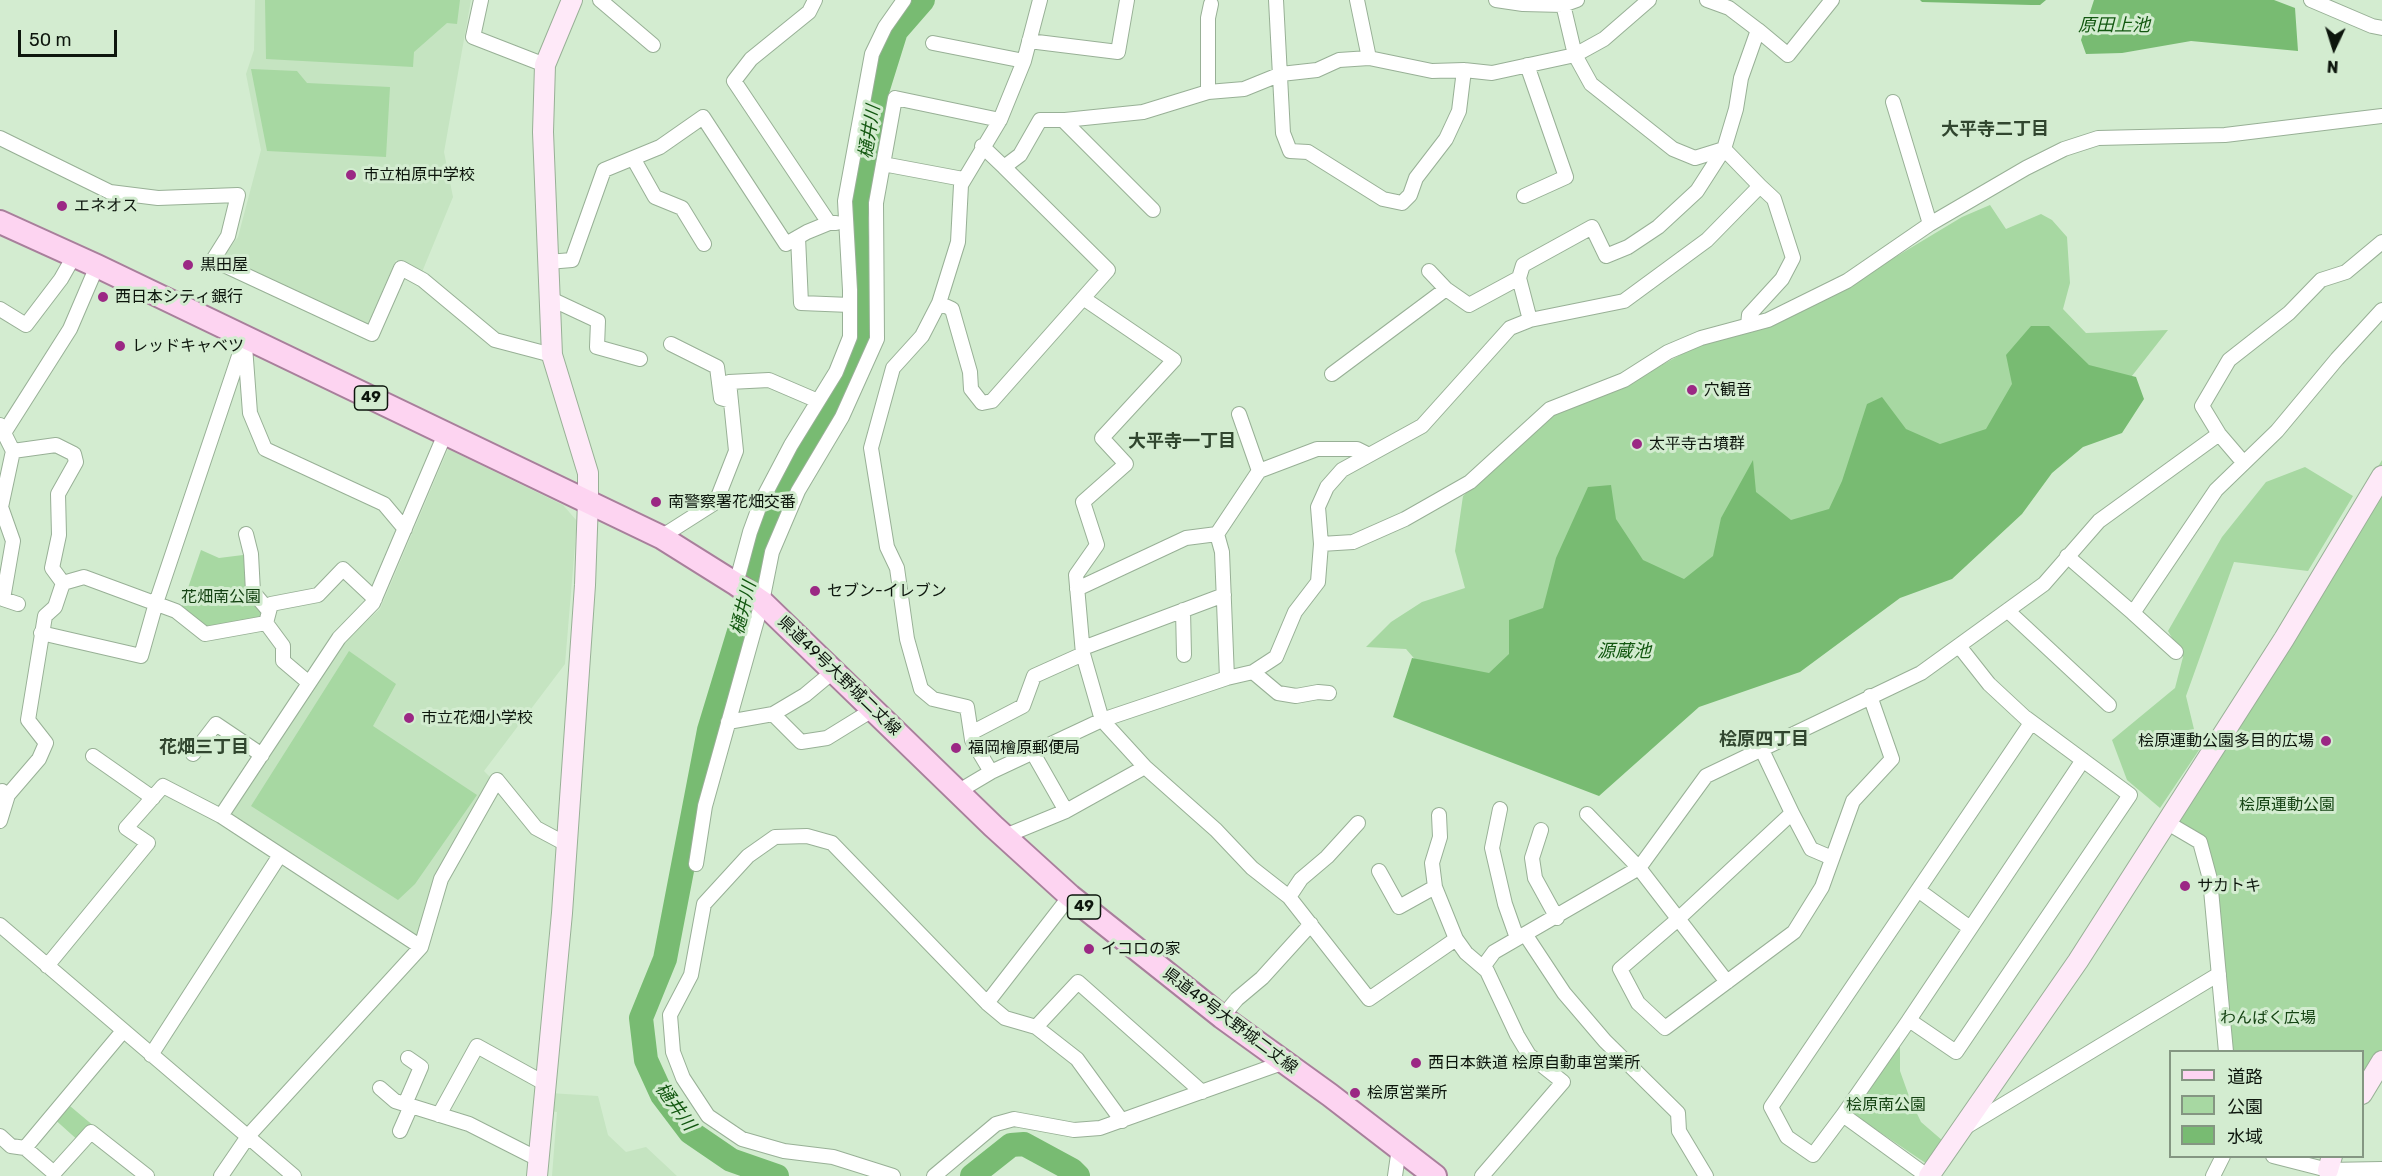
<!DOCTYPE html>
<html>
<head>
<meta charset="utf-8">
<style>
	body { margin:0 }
	#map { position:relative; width:2382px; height:1176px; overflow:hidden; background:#d3ecd0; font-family:Rubik,"Noto Sans JP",sans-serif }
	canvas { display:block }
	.legend { position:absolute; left:2169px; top:1050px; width:195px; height:108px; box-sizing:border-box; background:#d3ecd0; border:2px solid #849682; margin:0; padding:8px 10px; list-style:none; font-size:18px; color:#0d160d }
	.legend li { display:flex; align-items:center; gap:12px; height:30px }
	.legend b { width:30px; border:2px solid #849682 }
	.north { position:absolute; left:2304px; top:18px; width:60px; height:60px; -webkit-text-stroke:4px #d3ecd0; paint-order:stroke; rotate:184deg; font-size:16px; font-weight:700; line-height:24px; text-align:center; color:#0d160d }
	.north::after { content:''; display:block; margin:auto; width:21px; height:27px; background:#0d160d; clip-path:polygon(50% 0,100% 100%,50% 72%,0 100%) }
	.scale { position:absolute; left:18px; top:30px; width:99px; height:27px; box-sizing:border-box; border:3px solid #0d160d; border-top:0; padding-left:8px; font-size:18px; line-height:21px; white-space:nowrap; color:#0d160d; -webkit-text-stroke:4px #d3ecd0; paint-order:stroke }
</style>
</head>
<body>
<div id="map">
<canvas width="2382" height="1176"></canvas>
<ul class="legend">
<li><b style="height:8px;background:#fdd4f1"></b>道路</li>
<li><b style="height:16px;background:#a7d8a2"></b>公園</li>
<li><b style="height:16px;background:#78bb72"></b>水域</li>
</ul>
<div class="north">N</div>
<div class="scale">50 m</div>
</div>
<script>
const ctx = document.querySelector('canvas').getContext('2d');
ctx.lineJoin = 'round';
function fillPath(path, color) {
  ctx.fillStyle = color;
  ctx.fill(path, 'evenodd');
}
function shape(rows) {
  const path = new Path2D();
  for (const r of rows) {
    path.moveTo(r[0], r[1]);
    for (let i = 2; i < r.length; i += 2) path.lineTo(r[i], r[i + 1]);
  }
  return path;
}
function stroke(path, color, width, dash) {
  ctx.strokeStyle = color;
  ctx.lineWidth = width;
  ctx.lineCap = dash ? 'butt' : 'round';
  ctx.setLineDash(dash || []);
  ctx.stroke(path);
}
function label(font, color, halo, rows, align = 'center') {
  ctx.font = font + ' Rubik,"Noto Sans JP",sans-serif';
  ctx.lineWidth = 6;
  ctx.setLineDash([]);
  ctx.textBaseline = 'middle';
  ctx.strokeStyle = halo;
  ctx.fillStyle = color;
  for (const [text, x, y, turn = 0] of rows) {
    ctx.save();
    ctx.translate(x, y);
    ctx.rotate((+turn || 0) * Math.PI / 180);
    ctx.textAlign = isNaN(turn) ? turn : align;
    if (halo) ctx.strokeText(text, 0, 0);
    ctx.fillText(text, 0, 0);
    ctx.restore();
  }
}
fillPath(shape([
	[255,0,471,0,444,152,453,197,422,272,396,260,367,326,224,256,238,237,261,150,246,74,254,50],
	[448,449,563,505,577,521,565,664,484,771,491,778,418,938,228,815,344,641,380,609],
	[549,1093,598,1096,608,1135,626,1152,646,1147,677,1176,552,1176,557,1112,549,1111]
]), '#c5e4c1');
fillPath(shape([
	[265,0,460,0,457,24,447,23,414,52,413,67,266,59],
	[251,69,297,71,307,83,390,87,386,157,267,151],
	[1990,205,2006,229,2041,214,2052,220,2067,237,2070,283,2063,309,2086,333,2168,330,2128,381,2013,397,1985,440,1838,514,1720,566,1682,591,1556,592,1516,657,1487,686,1425,671,1406,649,1366,647,1391,622,1422,602,1465,588,1455,551,1463,496,1552,413,1626,384,1701,344,1849,285,1962,217],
	[2382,460,2382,1061,2363,1094,2362,1052,2226,1051,2200,842,2166,822],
	[2305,467,2353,496,2308,571,2234,562,2186,696,2199,750,2160,808,2127,780,2112,740,2175,688,2183,657,2168,631,2222,537,2266,482],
	[201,550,219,558,251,554,253,592,269,611,266,623,205,634,179,614],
	[349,651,396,684,373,726,477,795,415,884,398,900,251,806],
	[1900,1045,1900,1071,1910,1099,1921,1122,1943,1141,1927,1164,1850,1112],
	[64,1101,95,1127,81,1143,51,1116]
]), '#a7d8a2');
fillPath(shape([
	[1920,0,2046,0,2040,5,2031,5,1922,2],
	[2094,0,2274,0,2295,8,2298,51,2191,41,2122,53,2086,54,2081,40],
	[2031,326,2049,326,2089,365,2136,377,2144,399,2122,433,2083,447,2052,473,2022,514,1952,579,1900,598,1800,672,1699,707,1599,796,1393,717,1412,658,1489,673,1509,654,1509,620,1543,608,1556,558,1588,487,1611,485,1616,519,1643,560,1684,579,1713,556,1721,518,1753,460,1756,492,1791,520,1829,509,1842,481,1867,404,1882,397,1906,429,1940,444,1986,429,2012,384,2006,355]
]), '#78bb72');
stroke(shape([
	[777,1176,731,1160,690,1132,662,1095,646,1060,641,1018,665,959,709,730,744,615,760,539,840,394,862,338,856,217,876,95,896,31,923,0],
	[972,1176,1011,1145,1024,1144,1072,1170,1078,1176]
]), '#78bb72', 24);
const street = shape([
	[481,0,473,37,545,65],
	[600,0,653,45],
	[815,0,809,12,751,59,734,81,829,223,836,223],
	[1276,0,1283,133,1290,151,1308,152,1383,199,1402,203,1410,195,1416,178,1446,139,1459,111,1464,70],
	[1357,0,1369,58],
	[1496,0,1523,4,1563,5,1577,0],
	[1562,0,1575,55,1591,84,1673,149,1695,158,1724,149],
	[1707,0,1729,8,1758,30],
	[2311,0,2372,26,2382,28],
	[1029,41,1118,52,1127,0],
	[933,43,1024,61],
	[1208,92,1208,18,1211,4],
	[1893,102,1930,224],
	[1063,120,1153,210],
	[0,138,110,192,158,198,238,195,228,236,213,260,372,334,401,268,423,280,495,340,552,355],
	[982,146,1004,167,1020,155,1040,120,1065,120,1143,112,1208,92,1244,89,1281,74,1317,70,1339,60,1369,58,1432,71,1464,70,1492,73,1575,55,1604,39,1649,0],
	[633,158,655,197,682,208,704,244],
	[883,164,963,179],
	[1524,196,1566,177,1527,65],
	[798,237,801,303,850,305],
	[548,262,572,260,604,170,660,147,703,117,786,244,807,232,829,223],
	[1429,271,1446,289],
	[1519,278,1523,265,1592,227,1606,256,1628,247,1658,227,1697,191,1724,149],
	[1083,298,1174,360,1102,438,1126,464,1083,502,1097,545,1076,575,1083,654,1102,720,1145,767,1216,830,1252,868,1289,897,1369,999,1456,939],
	[551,299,598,321,597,347,640,359],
	[939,303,952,309,970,372,971,389,982,403,992,401,1108,270,1004,167],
	[0,309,26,325,61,279,74,256],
	[1748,325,1749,315,1782,279,1793,258,1774,199,1760,186],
	[671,344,717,367,721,398,731,401],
	[245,346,250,413,265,449,384,504,405,529],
	[1332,374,1446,289,1469,305,1519,278,1530,320],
	[1239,414,1259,471],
	[0,425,13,451,56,445,74,454,76,462,58,494,59,535,52,568,63,583,84,577,176,611,205,634,266,623,283,646,283,661,309,683],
	[4,433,70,329,97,266],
	[13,451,1,507,13,541,3,599,18,604],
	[2243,462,2219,434,2202,406,2229,360,2289,313,2321,280,2346,272,2382,242],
	[246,534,251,554,253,592,269,611],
	[661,537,716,502,736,451,729,382,769,380,818,401],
	[1321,544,1353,542,1405,519,1470,482,1550,409,1624,380,1668,352,1701,338,1768,320,1847,281,1930,224,2026,168,2064,149,2098,138,2225,135,2382,116],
	[2067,556,2133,613,2216,490,2277,431,2337,359,2382,310],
	[736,584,750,532,761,502,791,445,836,372,850,337,850,290,845,201,872,54,885,27,904,0],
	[1077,589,1186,538,1217,534],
	[1183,610,1184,655],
	[2008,611,2109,705],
	[2133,613,2176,652],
	[266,623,271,604,318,595,343,569,375,599],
	[41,633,141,656,156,603,245,338],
	[1083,648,1224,595],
	[1253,672,1278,693,1296,696,1318,692,1329,693],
	[1227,678,1222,552,1217,534,1259,471,1317,449,1357,449,1369,455],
	[773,714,801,742,827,738,874,709],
	[728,722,773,714,805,695,835,670],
	[971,733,1023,706,1034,676,1083,654],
	[1761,748,1792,813,1677,920,1620,969,1638,1003,1665,1028,1794,932,1822,887,1853,801,1892,759,1870,696],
	[1033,753,1066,811],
	[193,754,216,724,262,755],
	[93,756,153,798],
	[991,772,1102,720,1227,678,1253,672,1276,657,1295,612,1318,582,1321,544,1318,507,1327,487,1342,470,1422,426,1510,328,1530,320,1624,301,1707,240,1760,186,1724,149,1736,109,1741,78,1758,30,1788,55,1832,0],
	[959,791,991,772,972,740,967,707,933,699,921,689,907,639,897,568,887,547,871,448,893,368,922,336,939,303,958,242,961,185,1000,120,1024,61,1040,0],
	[8,795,39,759,46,743,28,720,45,616,55,607,63,583],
	[1500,809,1492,848,1505,904,1517,938],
	[1792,813,1811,849,1832,858],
	[1587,814,1639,868,1727,982],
	[1439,815,1440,837,1432,863,1435,887,1456,939,1466,953,1487,971,1517,1035,1529,1055,1563,1082,1482,1176],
	[0,821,8,795,2,791],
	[2166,822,2200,842,2210,879,2226,1052],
	[1541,830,1532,858,1535,878,1557,918],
	[1005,836,1066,811,1145,767],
	[696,864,705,806,762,602,772,552,798,491,842,417,877,339,876,203,895,98,1000,120],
	[1379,871,1399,907,1435,887],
	[1918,890,1970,928],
	[1289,897,1301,879,1327,857,1358,823],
	[0,925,294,1176],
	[1525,934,1564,993,1605,1041,1678,1113,1679,1131,1706,1176],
	[421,947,221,816,339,638,373,603,445,434],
	[47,966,148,843,126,828,163,786,221,816],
	[1483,967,1494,952,1639,868,1706,776,1921,673,2044,584,2099,521,2219,434],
	[987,1003,1005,1018,1036,1027,1077,1059,1122,1121],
	[1222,1017,1237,999,1262,978,1311,924],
	[1909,1020,2083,760],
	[1036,1027,1078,982,1202,1092],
	[151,1055,280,855],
	[380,1088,395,1101,469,1124,538,1159],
	[405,1104,421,1067,408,1058],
	[439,1115,477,1046,544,1083],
	[1843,1115,1909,1020,1956,1052,2130,795,2026,718],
	[1966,1127,2219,974],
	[400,1131,411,1106],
	[0,1136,11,1146,25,1148,54,1173,91,1132,147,1176],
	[25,1148,123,1031],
	[2273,1156,2328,1170,2382,1169],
	[221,1176,249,1135,421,947,441,879,497,780,536,828,566,844],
	[893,1176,833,1157,784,1151,742,1139,708,1116,683,1078,673,1052,670,1015,691,975,704,904,748,856,775,837,807,836,832,843,987,1003,1070,896],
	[934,1176,996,1124,1014,1119,1074,1130,1100,1128,1285,1062],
	[1395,1176,1399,1148],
	[1927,1176,1843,1115,1813,1155,1787,1137,1771,1107,2031,723,1989,684,1959,646],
	[2213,1176,2223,1156]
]);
const secondary = shape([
	[2362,1094,2382,1061],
	[2328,1170,2332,1156],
	[537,1176,562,913,585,585,588,501,588,473,552,355,543,132,545,65,572,0],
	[1929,1176,2078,961,2284,639,2382,476]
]);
const primary = shape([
	[0,222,97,266,661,537,736,584,762,602,993,826,1070,896,1222,1017,1330,1095,1435,1176]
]);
stroke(street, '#98b096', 16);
stroke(secondary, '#98b096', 22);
stroke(primary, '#a87f9b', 26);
stroke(street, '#fff', 14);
stroke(secondary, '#fee9f8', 20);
stroke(primary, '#fdd4f1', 22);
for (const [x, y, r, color] of [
	[351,175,6,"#9b2884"],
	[62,206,6,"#9b2884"],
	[188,265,6,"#9b2884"],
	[103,297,6,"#9b2884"],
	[120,346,6,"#9b2884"],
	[1692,390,6,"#9b2884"],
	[1637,444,6,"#9b2884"],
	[656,502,6,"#9b2884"],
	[815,591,6,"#9b2884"],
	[409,718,6,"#9b2884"],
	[2326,741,6,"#9b2884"],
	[956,748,6,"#9b2884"],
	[2185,886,6,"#9b2884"],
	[1089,949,6,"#9b2884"],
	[1416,1063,6,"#9b2884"],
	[1355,1093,6,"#9b2884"]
]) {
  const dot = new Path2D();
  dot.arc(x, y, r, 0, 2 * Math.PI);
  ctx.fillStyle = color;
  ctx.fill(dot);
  stroke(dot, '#d3ecd0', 2);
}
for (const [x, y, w] of [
	[371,398,33],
	[1084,907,33]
]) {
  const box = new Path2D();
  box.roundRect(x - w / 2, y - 12, w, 24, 4.5);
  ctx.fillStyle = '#d3ecd0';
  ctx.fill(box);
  stroke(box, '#0d160d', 1.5);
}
label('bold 15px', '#0d160d', null, [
	["49",371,398],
	["49",1084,907]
]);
label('16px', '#0d160d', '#d3ecd0', [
	["市立柏原中学校",363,175],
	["エネオス",74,206],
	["黒田屋",200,265],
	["西日本シティ銀行",115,297],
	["レッドキャベツ",132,346],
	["穴観音",1704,390],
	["太平寺古墳群",1649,444],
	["南警察署花畑交番",668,502],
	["セブン-イレブン",827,591],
	["市立花畑小学校",421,718],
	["桧原運動公園多目的広場",2314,741,"right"],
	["福岡檜原郵便局",968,748],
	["サカトキ",2197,886],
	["イコロの家",1101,949],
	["西日本鉄道 桧原自動車営業所",1428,1063],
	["桧原営業所",1367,1093]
], 'left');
label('16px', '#154313', '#d3ecd0', [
	["花畑南公園",221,597],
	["桧原運動公園",2287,805],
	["わんぱく広場",2268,1018],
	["桧原南公園",1886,1105]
]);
label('16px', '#0d160d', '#d3ecd0', [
	["県道49号大野城二丈線",839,676,44],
	["県道49号大野城二丈線",1230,1021,37]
]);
label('italic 18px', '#125710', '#d3ecd0', [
	["原田上池",2114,26],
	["樋井川",870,132,-81],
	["樋井川",744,608,-76],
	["源蔵池",1624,652],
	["樋井川",675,1107,54]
]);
label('bold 18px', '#31462f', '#d3ecd0', [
	["大平寺二丁目",1995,130],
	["大平寺一丁目",1182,442],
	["桧原四丁目",1764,740],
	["花畑三丁目",204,748]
]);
</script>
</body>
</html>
